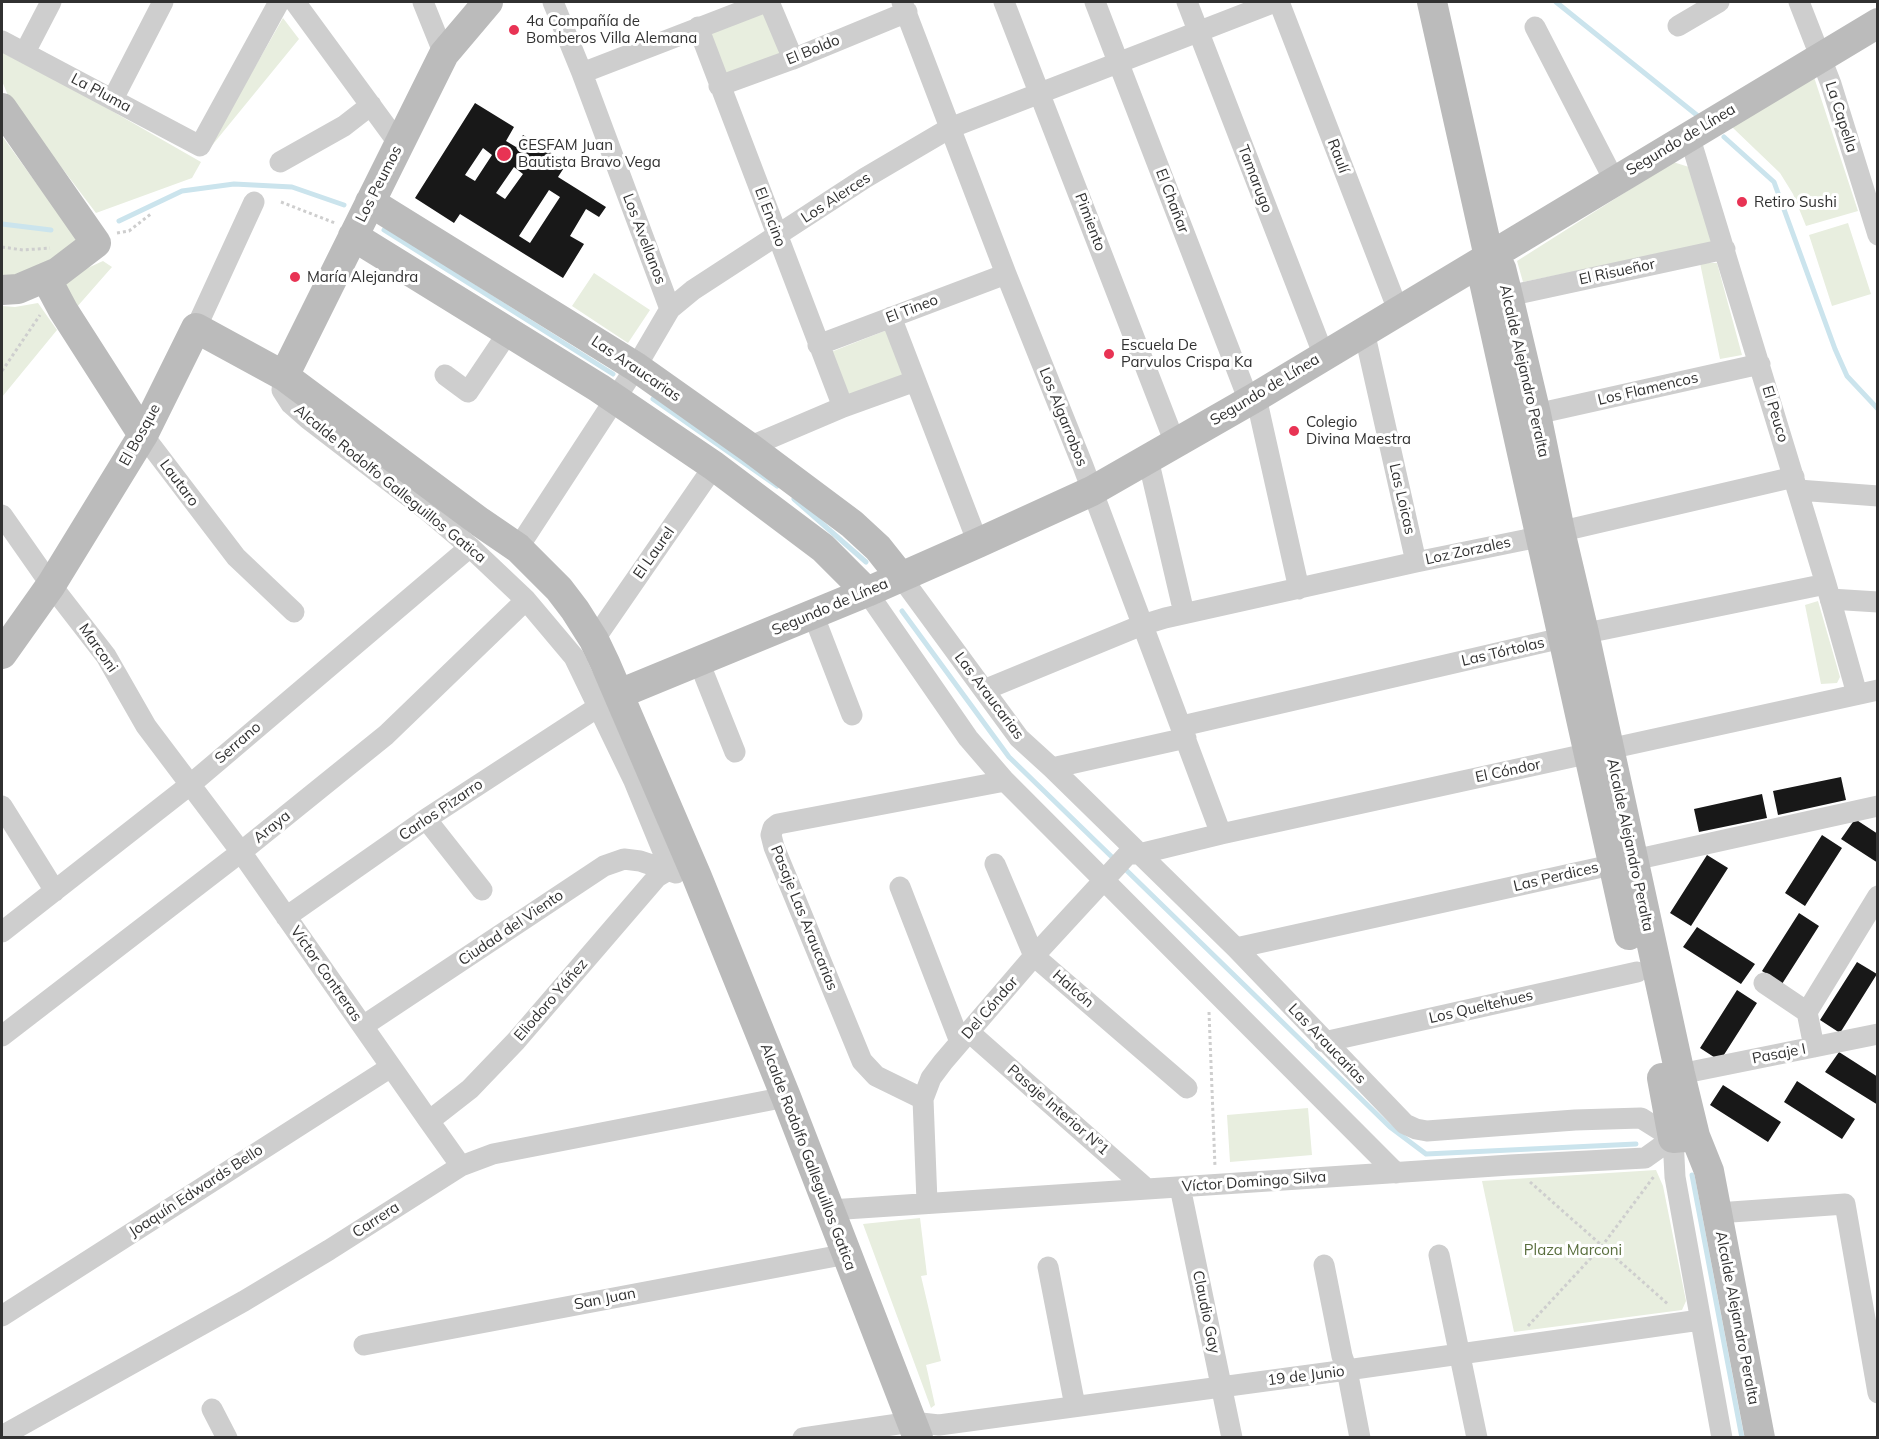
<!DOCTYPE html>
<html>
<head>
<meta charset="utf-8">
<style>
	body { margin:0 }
	#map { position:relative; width:1879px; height:1439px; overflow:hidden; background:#fff; font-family:Mulish,sans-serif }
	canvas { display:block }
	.frame { position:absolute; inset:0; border:3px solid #313131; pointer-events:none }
</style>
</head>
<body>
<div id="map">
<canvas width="1879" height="1439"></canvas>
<div class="frame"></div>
</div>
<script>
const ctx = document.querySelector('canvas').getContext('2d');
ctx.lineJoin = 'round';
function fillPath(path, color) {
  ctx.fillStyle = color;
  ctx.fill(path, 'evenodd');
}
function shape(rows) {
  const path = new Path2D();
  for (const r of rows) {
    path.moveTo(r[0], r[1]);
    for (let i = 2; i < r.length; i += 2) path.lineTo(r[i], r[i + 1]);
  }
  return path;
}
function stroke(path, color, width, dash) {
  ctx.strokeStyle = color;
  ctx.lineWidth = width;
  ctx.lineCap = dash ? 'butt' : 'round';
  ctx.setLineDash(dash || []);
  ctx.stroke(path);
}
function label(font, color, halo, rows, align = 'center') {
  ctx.font = font + ' Mulish,sans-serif';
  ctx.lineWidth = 6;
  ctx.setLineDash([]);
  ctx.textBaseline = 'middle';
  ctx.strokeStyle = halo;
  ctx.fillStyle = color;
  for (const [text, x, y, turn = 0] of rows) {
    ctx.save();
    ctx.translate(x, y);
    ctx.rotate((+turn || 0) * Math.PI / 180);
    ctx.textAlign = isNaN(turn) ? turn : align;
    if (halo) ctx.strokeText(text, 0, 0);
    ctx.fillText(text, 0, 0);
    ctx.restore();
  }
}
fillPath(shape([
	[763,10,781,57,723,80,705,32],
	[283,18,299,39,205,154],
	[2,48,201,162,192,178,96,213,9,98,2,81],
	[1814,77,1858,211,1806,226,1793,194,1780,173,1732,127],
	[2,136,77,239,57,262,26,276,2,277],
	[1673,162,1689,167,1713,243,1523,282,1517,261],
	[1848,223,1871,294,1832,306,1809,235],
	[103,261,112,267,76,308,63,287,68,277],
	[1700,263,1717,263,1742,355,1720,359],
	[594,273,650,310,628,343,572,306],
	[38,303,57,330,2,397,2,306,15,307],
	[887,330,908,378,851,399,831,352],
	[1818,601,1840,677,1837,683,1821,684,1805,605],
	[1308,1108,1312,1155,1230,1162,1227,1115],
	[1656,1170,1663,1186,1686,1301,1682,1310,1514,1332,1482,1181],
	[920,1218,927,1275,921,1276,941,1361,926,1365,935,1405,931,1408,863,1224]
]), '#e8eedf');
stroke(shape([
	[1556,2,1698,116],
	[1724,137,1774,182,1835,349,1847,376,1878,409],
	[119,221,182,191,234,184,292,187,344,205],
	[2,224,51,230],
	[384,230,613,374],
	[653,399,777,486],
	[794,499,866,562],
	[902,611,1009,757,1115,860],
	[1122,866,1390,1127,1426,1154,1636,1144],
	[1692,1175,1742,1438]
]), '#cbe4ed', 5);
fillPath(shape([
	[475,103,514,127,506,141,516,147,523,135,567,163,558,177,606,207,599,217,586,209,570,236,584,244,563,278,460,214,454,223,415,198],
	[483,148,492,155,475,181,465,175],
	[514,167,523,174,505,199,496,193],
	[549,190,560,197,530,243,519,236],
	[1841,777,1846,800,1778,815,1773,791],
	[1762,794,1767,818,1699,832,1694,809],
	[1855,819,1878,834,1878,863,1841,839],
	[1822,835,1842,848,1805,906,1785,893],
	[1707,855,1728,868,1691,926,1670,913],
	[1799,913,1819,926,1782,984,1762,971],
	[1697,927,1755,964,1741,984,1683,947],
	[1857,962,1877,974,1840,1033,1820,1020],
	[1737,990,1757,1003,1720,1061,1700,1048],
	[1839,1052,1878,1077,1878,1105,1825,1072],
	[1797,1081,1855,1119,1842,1139,1784,1102],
	[1723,1085,1781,1122,1768,1142,1710,1105]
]), '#181818');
stroke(shape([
	[281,202,335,223],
	[117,233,129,231,152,213],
	[2,247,23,250,50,248],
	[2,371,40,315],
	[1209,1012,1215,1167],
	[1530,1182,1669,1305],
	[1528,1326,1602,1246,1655,1175]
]), '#cecece', 3, [3, 3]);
stroke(shape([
	[295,2,399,144],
	[423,2,444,54],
	[553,2,582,73,670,309],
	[769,2,793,59],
	[902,2,1006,274,1083,466,1221,834],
	[1004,2,1175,443],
	[1095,2,1249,401],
	[1187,2,1324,356],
	[1279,2,1398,310],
	[1799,2,1831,84,1878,235],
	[1678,26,1719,2],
	[698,27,843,407],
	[1535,27,1614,180],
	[2,41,200,146,279,2],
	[25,52,51,2],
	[582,73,766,2],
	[719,86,793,59,907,12],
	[113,99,163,2],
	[1689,135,1826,584,1857,694],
	[280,162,344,126,371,105],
	[1508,296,1725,249],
	[891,317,978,543],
	[196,328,254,202],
	[1364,331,1416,562],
	[818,345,1006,274],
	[445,375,468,392,509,331],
	[284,376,282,390,291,404,308,419,429,512,470,547,526,600,574,657,634,781,664,854,667,871],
	[1256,397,1299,589],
	[1536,414,1760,364],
	[143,435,236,557,294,612],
	[749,447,843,407,915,381],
	[1148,459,1184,613],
	[1798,490,1878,496],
	[2,515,51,585,106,656,146,726,241,852,429,1121,461,1166],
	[518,548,636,367,670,309,693,290,865,178,950,128,1275,2],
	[901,577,1019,738,1052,768,1236,948,1405,1124,1416,1129,1427,1131,1575,1120,1641,1118,1673,1138],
	[867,592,968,738,1005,781,1396,1173],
	[1830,599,1878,602],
	[813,614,852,715],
	[594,640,714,466],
	[699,662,735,752],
	[984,690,1142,625,1165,618,1416,562,1524,540,1794,477],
	[1182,726,1562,638,1826,584],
	[1052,768,1186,738],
	[2,806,55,891],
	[426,819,482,890],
	[995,864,1034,956,1187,1088],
	[900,887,960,1042],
	[286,917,426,819,598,707],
	[2,932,191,784,470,547],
	[1236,948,1878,806],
	[1764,983,1807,1012],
	[363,1026,604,866,624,859,640,861,676,873],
	[969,1032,1147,1189],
	[2,1036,241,852,386,735,526,600],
	[1324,1042,1637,972],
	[1814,1047,1807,1012,1878,896],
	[1680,1074,1878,1034],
	[923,1099,876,1076,862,1061,774,847,771,835,773,828,778,824,1005,781],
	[429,1121,470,1089,516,1041,657,877,667,871],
	[1673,1138,1675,1177,1722,1438],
	[1180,1187,1232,1438],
	[927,1202,923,1099,931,1078,943,1062,1034,956,1128,854,1139,854,1221,834,1878,690],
	[830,1210,1510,1165,1645,1158,1673,1138],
	[1717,1213,1845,1204,1878,1393],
	[1439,1255,1477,1438],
	[1324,1265,1342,1356,1347,1370,1360,1438],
	[1048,1267,1075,1406],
	[2,1316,391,1067],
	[364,1345,847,1254],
	[212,1409,227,1438],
	[2,1436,244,1301,329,1250,461,1166,493,1154,786,1097],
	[803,1438,912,1422,939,1425,1347,1370,1700,1320]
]), '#cecece', 21);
stroke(shape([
	[1432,2,1489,257,1483,277,1629,935],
	[2,108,96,243,58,272,18,289,2,290],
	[370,202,636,367,749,447,852,524,878,548,901,577],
	[353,236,599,388,714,466,823,548,867,592],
	[1489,257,1501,268,1508,296,1536,414,1560,531,1584,633,1680,1074,1695,1136,1709,1171,1760,1438],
	[46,278,63,310,143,435],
	[284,376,444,54,488,2],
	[2,654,51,585,143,435,196,328,284,376,480,522,518,548,559,589,575,610,594,640,605,663,697,877,786,1097,918,1438],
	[619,694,867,592,978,543,1092,491,1256,397,1878,23],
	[1662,1078,1673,1138,1695,1136]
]), '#bbb', 30);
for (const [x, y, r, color] of [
	[514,30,6,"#e83354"],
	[504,154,8,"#e83354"],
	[1742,202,6,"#e83354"],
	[295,277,6,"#e83354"],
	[1109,354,6,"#e83354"],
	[1294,431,6,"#e83354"]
]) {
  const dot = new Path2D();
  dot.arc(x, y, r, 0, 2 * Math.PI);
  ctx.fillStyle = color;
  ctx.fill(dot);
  stroke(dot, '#fff', 2);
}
label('15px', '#313131', '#fff', [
	["4a Compañía de",526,21],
	["Bomberos Villa Alemana",526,38],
	["CESFAM Juan",518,145],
	["Bautista Bravo Vega",518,162],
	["Retiro Sushi",1754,202],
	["María Alejandra",307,277],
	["Escuela De",1121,345],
	["Parvulos Crispa Ka",1121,362],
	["Colegio",1306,422],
	["Divina Maestra",1306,439]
], 'left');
label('15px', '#313131', '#fff', [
	["El Boldo",813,50,-22],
	["La Pluma",101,93,28],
	["La Capella",1841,117,72],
	["Segundo de Línea",1681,140,-31],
	["Raulí",1338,156,69],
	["Tamarugo",1255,179,69],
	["Los Peumos",379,184,-63],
	["Los Alerces",836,198,-33],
	["El Chañar",1172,201,69],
	["El Encino",770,217,69],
	["Pimiento",1090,222,69],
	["Los Avellanos",644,239,69],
	["El Risueñor",1617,272,-12],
	["El Tineo",912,309,-21],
	["Las Araucarias",636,369,34],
	["Alcalde Alejandro Peralta",1524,371,77],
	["Los Flamencos",1648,389,-13],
	["Segundo de Línea",1265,390,-31],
	["El Peuco",1775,414,73],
	["Los Algarrobos",1063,417,68],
	["El Bosque",140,435,-61],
	["Lautaro",179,483,53],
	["Alcalde Rodolfo Galleguillos Gatica",390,484,39],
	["Las Loicas",1402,499,77],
	["Loz Zorzales",1468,551,-12],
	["El Laurel",654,553,-55],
	["Segundo de Línea",830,607,-23],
	["Marconi",98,648,55],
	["Las Tórtolas",1503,652,-13],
	["Las Araucarias",989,696,53],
	["Serrano",238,743,-41],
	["El Cóndor",1508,771,-12],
	["Carlos Pizarro",441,810,-34],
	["Araya",272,827,-39],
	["Alcalde Alejandro Peralta",1630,845,78],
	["Las Perdices",1556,877,-13],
	["Pasaje Las Araucarias",804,918,68],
	["Ciudad del Viento",511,928,-34],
	["Víctor Contreras",326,974,55],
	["Halcón",1073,989,41],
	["Eliodoro Yáñez",551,1000,-49],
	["Los Queltehues",1481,1007,-13],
	["Del Cóndor",990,1008,-49],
	["Las Araucarias",1327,1044,46],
	["Pasaje I",1779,1054,-11],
	["Pasaje Interior Nº1",1058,1110,41],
	["Alcalde Rodolfo Galleguillos Gatica",808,1157,69],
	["Víctor Domingo Silva",1254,1182,-4],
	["Joaquín Edwards Bello",196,1191,-33],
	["Carrera",376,1220,-33],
	["San Juan",605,1299,-11],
	["Claudio Gay",1206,1312,78],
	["Alcalde Alejandro Peralta",1737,1318,79],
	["19 de Junio",1306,1376,-7]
]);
label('15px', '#596e3d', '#fff', [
	["Plaza Marconi",1573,1250]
]);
</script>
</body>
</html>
